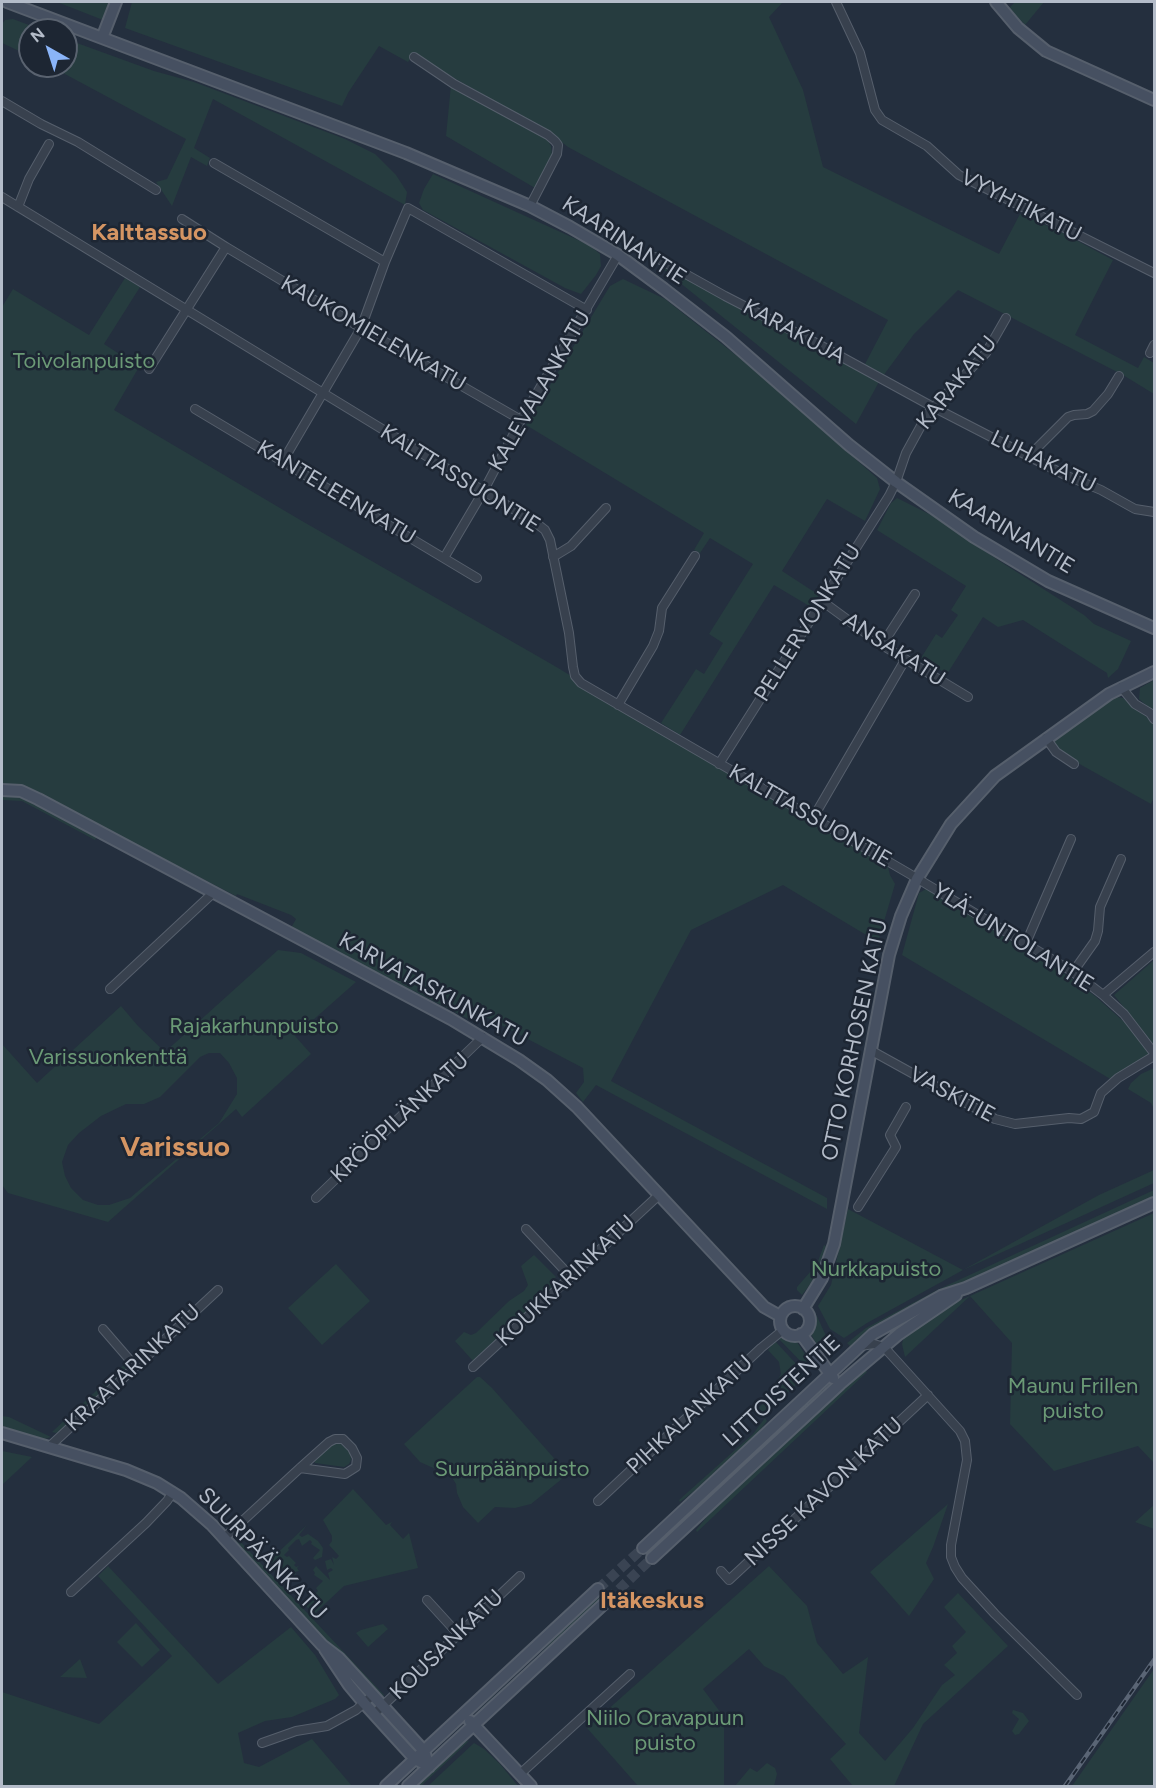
<!DOCTYPE html>
<html>
<head>
<meta charset="utf-8">
<style>
	body { margin:0 }
	#map { position:relative; width:1156px; height:1788px; overflow:hidden; background:#242f3e; font-family:Figtree,sans-serif }
	canvas { display:block }
	.frame { position:absolute; inset:0; border:3px solid #b4bcc9; pointer-events:none }
	.north { position:absolute; left:18px; top:18px; width:60px; height:60px; box-sizing:border-box; background:#1d2633; border:2px solid #59626f; border-radius:50%; rotate:321deg; font-size:16px; font-weight:700; line-height:24px; text-align:center; color:#b4bcc9 }
	.north::after { content:''; display:block; margin:auto; width:21px; height:27px; background:#8ab4f8; clip-path:polygon(50% 0,100% 100%,50% 72%,0 100%) }
</style>
</head>
<body>
<div id="map">
<canvas width="1156" height="1788"></canvas>
<div class="frame"></div>
<div class="north">N</div>
</div>
<script>
const ctx = document.querySelector('canvas').getContext('2d');
ctx.lineJoin = 'round';
function fillPath(path, color) {
  ctx.fillStyle = color;
  ctx.fill(path, 'evenodd');
}
function shape(rows) {
  const path = new Path2D();
  for (const r of rows) {
    if (r.length === 3) {
      path.moveTo(r[0] + r[2], r[1]);
      path.arc(r[0], r[1], r[2], 0, 2 * Math.PI);
      continue;
    }
    path.moveTo(r[0], r[1]);
    for (let i = 2; i < r.length; i += 2) path.lineTo(r[i], r[i + 1]);
  }
  return path;
}
function stroke(path, color, width, dash) {
  ctx.strokeStyle = color;
  ctx.lineWidth = width;
  ctx.lineCap = dash ? 'butt' : 'round';
  ctx.setLineDash(dash || []);
  ctx.stroke(path);
}
function label(font, color, halo, rows, align = 'center') {
  ctx.font = font + ' Figtree,sans-serif';
  ctx.lineWidth = 5;
  ctx.setLineDash([]);
  ctx.textBaseline = 'middle';
  ctx.strokeStyle = halo;
  ctx.fillStyle = color;
  for (const [text, x, y, turn = 0] of rows) {
    ctx.save();
    ctx.translate(x, y);
    ctx.rotate((+turn || 0) * Math.PI / 180);
    ctx.textAlign = isNaN(turn) ? turn : align;
    if (halo) ctx.strokeText(text, 0, 0);
    ctx.fillText(text, 0, 0);
    ctx.restore();
  }
}
fillPath(shape([
	[57,2,110,2,103,20],
	[132,2,783,2,769,17,803,90,823,167,999,254,1020,214,1061,232,1113,260,1075,335,1138,368,1144,357,1154,363,1154,394,1123,375,958,290,914,334,883,376,864,366,888,320,568,147,550,133,414,55,408,62,379,46,348,93,342,106,125,28],
	[1015,2,1044,2,1025,25,1009,8],
	[13,19,42,30,30,30,30,56,2,43,2,24,5,20],
	[66,39,154,71,194,82,345,139,375,154,396,175,407,192,405,205,213,99,194,148,210,158,207,166,191,157,172,206,156,182,167,179,186,139,50,66,66,66],
	[451,85,547,139,551,146,552,154,535,188,446,136],
	[433,174,589,245,600,254,601,266,596,275,581,294,565,288,423,210,419,203,424,189],
	[664,265,880,380,856,424,659,266],
	[125,278,140,287,104,344,139,367,114,410,302,521,553,665,888,867,890,875,895,884,878,942,783,885,691,930,611,1081,827,1198,827,1209,596,1085,583,1102,576,1093,584,1082,583,1068,482,1015,478,1024,291,928,296,919,291,915,237,894,236,896,30,790,15,785,2,786,2,307,13,289,89,335],
	[623,279,665,299,751,367,877,478,880,489,865,521,827,499,782,571,819,595,811,607,774,585,680,735,661,723,696,669,704,674,723,643,709,634,753,564,710,538,700,553,694,550,704,533,526,425,610,286],
	[897,498,933,516,998,560,1084,615,1094,624,1131,641,1118,669,1108,678,1107,673,1023,620,998,627,983,617,947,674,921,658,936,634,942,638,958,615,951,610,966,586,877,530,891,503],
	[1154,680,1154,712,1139,699,1140,688],
	[1116,697,1123,698,1154,723,1154,797,1151,804,1076,762,1056,749,1054,744,1056,738],
	[11,795,27,799,96,836,96,838,95,840,22,801,2,800,2,796],
	[926,889,1071,978,1095,996,1131,1028,1147,1048,1149,1056,1112,1080,902,955,919,893],
	[278,950,301,953,356,982,295,1036,311,1054,242,1117,236,1109,108,1222,8,1193,2,1185,2,1044,37,1083,121,1006,138,1026,165,1052],
	[209,1053,220,1053,229,1063,237,1078,237,1094,219,1123,130,1198,109,1205,98,1205,83,1200,71,1188,65,1176,62,1162,68,1145,79,1133,101,1116,126,1104,144,1104,160,1097,200,1057],
	[1154,960,1154,1045,1114,995],
	[1154,1068,1154,1109,1151,1103,1128,1089,1131,1083,1141,1074],
	[1154,1170,1154,1183,963,1270,867,1323,844,1338,830,1329,818,1306,831,1285,848,1209,963,1270,1099,1195],
	[1154,1190,1154,1198,974,1278,903,1313,851,1347,847,1343,866,1328,937,1290],
	[1154,1213,1154,1463,1138,1446,1054,1471,1010,1424,1012,1343,970,1296,905,1357,902,1344,904,1336,950,1305],
	[824,1245,828,1247,818,1274,802,1295,797,1290,797,1287,817,1264],
	[534,1255,556,1277,550,1283,553,1287,524,1314,522,1312,518,1315,520,1318,473,1361,455,1341,464,1332,471,1335,476,1333,509,1301,524,1291,528,1285,521,1266],
	[336,1264,370,1301,322,1345,288,1308],
	[814,1310,828,1340,829,1345,826,1354,819,1349,811,1334],
	[781,1337,791,1339,797,1342,813,1367,807,1368,778,1338],
	[775,1341,800,1368,803,1376,801,1380,761,1418,756,1411,766,1400,781,1374,779,1362,768,1350],
	[127,1362,127,1368,59,1432,56,1433,52,1432],
	[864,1369,867,1372,697,1532,696,1530,717,1505],
	[477,1377,480,1377,492,1388,568,1474,531,1504,515,1508,495,1507,478,1523,463,1507,457,1493,456,1484,451,1476,420,1462,404,1444],
	[824,1386,821,1395,648,1556,645,1552],
	[2,1416,9,1417,51,1437,42,1440,2,1426],
	[765,1418,767,1421,755,1437,710,1479,680,1502,679,1500,753,1434],
	[336,1443,341,1444,350,1452,351,1460,349,1464,344,1467,315,1463,314,1460,331,1445],
	[2,1451,32,1457,2,1485],
	[353,1489,386,1525,392,1522,390,1525,403,1539,409,1533,418,1568,344,1586,314,1614,304,1604,318,1591,316,1588,323,1581,314,1575,315,1573,313,1570,316,1566,330,1580,328,1573,333,1570,331,1568,327,1570,325,1561,331,1559,334,1565,332,1557,336,1559,339,1556,329,1545,332,1541,332,1536,323,1520],
	[948,1504,933,1547,926,1563,934,1579,909,1616,870,1572],
	[1154,1505,1154,1529,1135,1522],
	[307,1525,299,1535,302,1537,308,1534,318,1541,323,1548,322,1557,315,1560,313,1558,320,1550,311,1544,312,1542,310,1540,302,1546,299,1539,296,1540,288,1548,289,1550,284,1555,287,1557,289,1556,296,1563,294,1565,296,1567,299,1566,297,1568,299,1571,295,1572,296,1574,287,1585,267,1563],
	[237,1538,384,1695,384,1696,375,1693,238,1546,236,1543],
	[108,1566,218,1684,291,1627,315,1655,339,1695,335,1699,292,1717,265,1721,238,1733,244,1763,259,1767,312,1739,352,1786,2,1786,2,1692,99,1724,172,1656,98,1576],
	[769,1566,807,1606,817,1643,843,1674,868,1657,859,1733,885,1761,913,1728,942,1685,955,1675,944,1665,957,1653,952,1646,966,1632,944,1607,958,1593,1008,1646,923,1724,894,1786,853,1786,830,1759,846,1744,784,1676,764,1666,749,1649,703,1689,724,1717,724,1786,638,1786,587,1728],
	[603,1592,606,1595,480,1712,480,1709,539,1655,566,1626],
	[136,1623,160,1650,142,1667,117,1642],
	[383,1624,388,1629,368,1647,356,1633,361,1630],
	[80,1659,87,1678,60,1677],
	[1154,1669,1154,1786,1072,1786],
	[1013,1710,1023,1713,1029,1721,1019,1734,1015,1735,1012,1731,1019,1719,1012,1713],
	[469,1741,421,1786,414,1786,463,1742],
	[474,1743,484,1749,500,1764,518,1786,428,1786],
	[767,1763,775,1768,777,1774,774,1786,735,1786,750,1768,757,1772]
]), '#263c3f');
stroke(shape([
	[598,1589,643,1548],
	[608,1600,652,1558]
]), '#3a4453', 10, [10, 5]);
const street = shape([
	[836,2,860,53,875,110,882,120,927,146,959,175,1154,273],
	[414,57,454,84,548,135,555,141,558,145,557,154,530,206],
	[2,101,41,124,78,142,156,190],
	[214,163,385,262],
	[2,197,536,523,545,530,550,540,569,633,573,667,575,676,581,683,908,873,1073,972,1103,995,1124,1014,1154,1053],
	[18,207,29,179,49,144],
	[226,247,361,328,521,420],
	[655,257,725,296,818,344,933,407,1065,475,1101,490,1135,509,1154,512],
	[1150,353,1154,345],
	[149,369,226,247,182,219],
	[195,409,477,578],
	[1030,458,1037,448,1068,417,1074,415,1087,414,1093,411,1108,394,1119,376],
	[283,461,361,328,385,262,408,208,587,310],
	[553,557,571,546,606,508],
	[444,558,483,492,521,420,618,255],
	[822,601,882,645,968,697],
	[882,645,915,594],
	[1121,687,1135,704,1150,713,1154,719],
	[618,705,653,646,659,631,662,608,695,556],
	[1046,738,1056,752,1074,764],
	[719,764,889,496,896,482,906,453,928,413,986,353,1006,318],
	[813,818,905,660],
	[1026,943,1071,839],
	[1073,972,1095,941,1098,931,1100,907,1121,859],
	[110,989,213,893],
	[1103,995,1154,952],
	[872,1051,995,1119,1015,1124,1069,1118,1081,1119,1094,1112,1101,1093,1118,1078,1154,1056],
	[316,1198,483,1037],
	[858,1207,896,1147,890,1135,906,1107],
	[526,1229,570,1276],
	[103,1329,135,1366],
	[860,1346,874,1344,884,1347,960,1431,965,1441,967,1460,951,1545,951,1557,955,1567,962,1578,995,1614,1077,1695],
	[473,1367,659,1195],
	[49,1447,218,1290],
	[598,1501,761,1348,783,1330],
	[224,1538,300,1468,329,1442,335,1439,343,1439,352,1448,357,1458,356,1467,345,1474,300,1468],
	[721,1571,729,1580,928,1395],
	[71,1592,146,1523,167,1501,173,1492],
	[427,1600,458,1634],
	[374,1714,520,1576],
	[262,1743,296,1731,327,1726,356,1710,373,1695],
	[520,1774,630,1674]
]);
const secondary = shape([
	[7,2,406,153,530,206,570,227,618,255,664,289,726,337,849,445,896,482,974,537,1048,581,1154,628],
	[996,2,1018,28,1046,51,1154,100],
	[102,38,116,2],
	[2,790,21,791,38,799,451,1019,519,1060,547,1080,577,1107,764,1307,780,1316],
	[795,1321,15],
	[803,1309,822,1278,834,1244,889,955,901,916,917,879,951,824,995,776,1109,694,1154,672],
	[801,1334,833,1378],
	[2,1433,126,1470,157,1483,181,1498,212,1525,322,1645,339,1658,424,1751,429,1767],
	[643,1548,873,1334,941,1296,966,1288,1154,1203],
	[652,1558,840,1384,899,1334,956,1295],
	[325,1649,349,1685,364,1703,403,1746,415,1759,421,1762],
	[470,1721,531,1786],
	[386,1786,598,1589],
	[408,1786,608,1600]
]);
stroke(street, '#565f6c', 10);
stroke(secondary, '#565f6c', 14);
stroke(street, '#38414e', 8);
stroke(secondary, '#465061', 10);
const rail = shape([
	[1065,1786,1154,1660]
]);
stroke(rail, '#5a6575', 4.5);
stroke(rail, '#1d2633', 2, [7]);
label('22px', '#b4bcc9', '#1d2633', [
	["VYYHTIKATU",1021,206,27],
	["KAARINANTIE",624,241,33],
	["KARAKUJA",794,332,28],
	["KAUKOMIELENKATU",373,334,30],
	["KARAKATU",957,383,-51],
	["KALEVALANKATU",540,391,-60],
	["LUHAKATU",1043,462,26],
	["KALTTASSUONTIE",460,479,32],
	["KANTELEENKATU",336,493,31],
	["KAARINANTIE",1011,532,31],
	["PELLERVONKATU",808,623,-58],
	["ANSAKATU",894,650,33],
	["KALTTASSUONTIE",810,816,30],
	["YLÄ-UNTOLANTIE",1013,938,32],
	["KARVATASKUNKATU",433,990,29],
	["OTTO KORHOSEN KATU",855,1040,-78],
	["VASKITIE",952,1095,28],
	["KRÖÖPILÄNKATU",400,1118,-43],
	["KOUKKARINKATU",566,1281,-43],
	["KRAATARINKATU",133,1368,-43],
	["LITTOISTENTIE",782,1391,-43],
	["PIHKALANKATU",690,1415,-43],
	["NISSE KAVON KATU",824,1492,-43],
	["SUURPÄÄNKATU",262,1554,46],
	["KOUSANKATU",447,1645,-44]
]);
label('22px', '#6b9a76', '#1d2633', [
	["Toivolanpuisto",84,362],
	["Rajakarhunpuisto",254,1027],
	["Varissuonkenttä",108,1058],
	["Nurkkapuisto",876,1270],
	["Maunu Frillen",1073,1387],
	["puisto",1073,1412],
	["Suurpäänpuisto",512,1470],
	["Niilo Oravapuun",665,1719],
	["puisto",665,1744]
]);
label('bold 24px', '#d59563', '#1d2633', [
	["Kalttassuo",149,233],
	["Itäkeskus",652,1601]
]);
label('bold 28px', '#d59563', '#1d2633', [
	["Varissuo",175,1148]
]);
</script>
</body>
</html>
